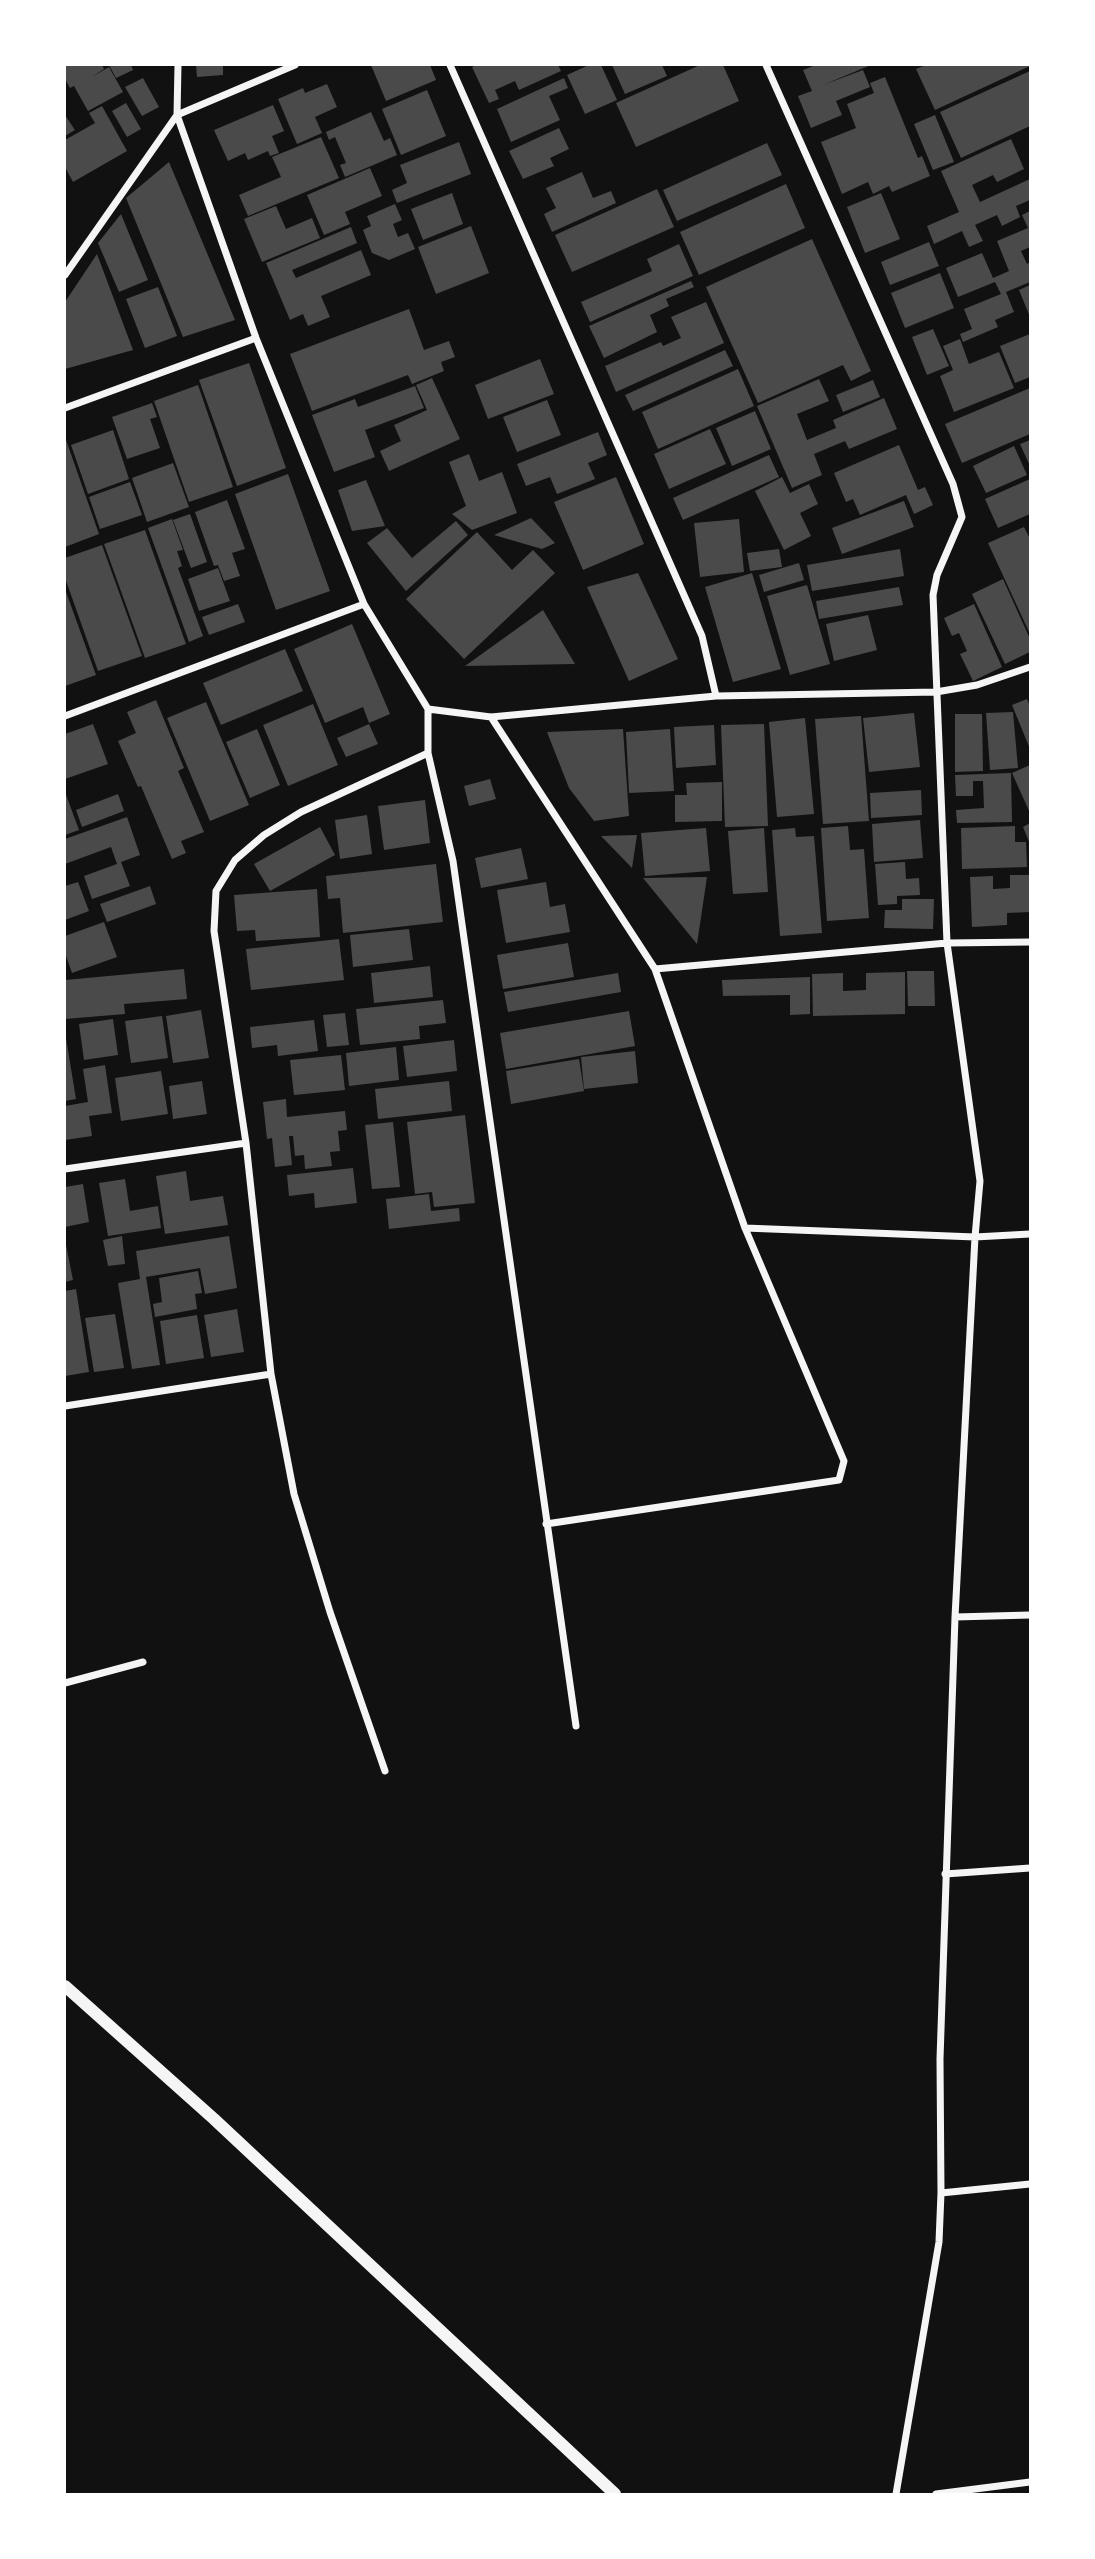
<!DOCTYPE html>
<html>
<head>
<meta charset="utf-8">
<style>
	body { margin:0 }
	#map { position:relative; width:1095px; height:2559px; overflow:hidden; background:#111; font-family:"Noto Sans",sans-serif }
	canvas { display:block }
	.frame { position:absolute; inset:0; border:66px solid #fff; pointer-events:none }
</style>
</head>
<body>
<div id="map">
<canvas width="1095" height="2559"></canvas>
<div class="frame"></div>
</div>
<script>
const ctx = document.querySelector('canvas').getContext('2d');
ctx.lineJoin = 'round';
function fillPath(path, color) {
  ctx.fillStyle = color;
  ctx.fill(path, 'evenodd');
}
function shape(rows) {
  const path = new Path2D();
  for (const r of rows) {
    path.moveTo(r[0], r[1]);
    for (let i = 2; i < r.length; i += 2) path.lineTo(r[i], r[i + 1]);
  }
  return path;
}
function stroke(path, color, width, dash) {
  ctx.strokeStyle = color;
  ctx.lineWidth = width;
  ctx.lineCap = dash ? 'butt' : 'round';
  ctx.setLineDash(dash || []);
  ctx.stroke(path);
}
fillPath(shape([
	[65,65,102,65,104,69,92,77,109,67,123,92,88,111,74,86,70,88,65,79],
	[109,65,131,65,133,70,116,78],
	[196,65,223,65,223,75,197,77],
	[371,65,430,65,436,80,386,101],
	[477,65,558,65,561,71,519,90,515,81,495,90,499,99,489,103,472,67],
	[589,65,601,65,617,100,585,114,567,75],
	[612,65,662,65,667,76,625,94],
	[700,65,723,65,739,101,636,147,616,103],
	[816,65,871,65,823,85,863,70,870,87,836,101,842,115,811,128,798,96,812,91,803,70],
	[926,65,1030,65,1030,66,935,110,916,69],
	[1030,71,1030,126,961,158,940,112],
	[885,77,918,158,922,156,930,176,892,192,889,186,873,194,868,182,842,194,821,142,856,128,847,104,874,93,870,83],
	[143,78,159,107,142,116,125,87],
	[564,78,568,88,549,96,560,120,511,142,497,109],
	[327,84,337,107,315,117,322,133,297,144,278,99,303,88,305,93],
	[427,90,446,136,401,155,382,109],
	[126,103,141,129,127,137,112,111],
	[273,105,284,131,272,136,279,153,270,156,268,151,248,160,245,153,228,161,214,130],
	[102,106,127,151,73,182,65,167,65,140,95,123,89,113],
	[371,112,384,141,390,138,397,155,345,177,340,165,346,163,335,137,329,140,326,132],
	[65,115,75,130,65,136],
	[935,115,954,162,933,170,914,124],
	[559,128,569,149,550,158,554,166,523,179,509,151],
	[321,137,339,178,248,216,239,195,281,177,272,157],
	[1011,139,1024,169,997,182,993,175,972,185,980,202,1030,179,1030,200,1016,206,1020,217,1002,226,997,215,975,225,983,241,969,247,962,231,934,244,927,226,959,212,941,171],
	[459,142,471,174,397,203,392,190,407,183,400,165],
	[767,143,782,175,677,221,663,190],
	[169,162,235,320,183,337,126,198],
	[370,168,382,196,345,212,350,224,324,235,307,195],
	[582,172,593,198,611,191,616,203,552,232,544,214,556,208,546,188],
	[786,184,805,228,699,275,680,232],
	[657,189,674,227,572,272,555,235],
	[452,193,463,224,423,240,411,209],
	[881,193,900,239,865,253,847,207],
	[395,204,402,220,393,224,398,237,408,233,415,249,389,260,372,253,363,230,371,226,367,216],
	[276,206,286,229,312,218,320,238,262,262,244,219],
	[1030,211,1030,247,1021,251,1027,264,1030,262,1030,282,1006,292,1014,312,995,320,998,327,963,342,960,334,972,329,964,309,1001,294,995,282,958,297,946,268,982,253,993,278,1009,271,997,241,1028,228,1022,215],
	[121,214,148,280,119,292,98,243],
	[471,226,489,273,436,294,418,247],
	[351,227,357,243,292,270,296,278,361,250,371,275,321,296,330,317,308,326,303,314,290,320,266,263],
	[812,239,871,371,851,381,843,365,758,403,706,287],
	[929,242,939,266,890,285,881,262],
	[679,244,693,276,590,322,581,302,652,271,647,259],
	[97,254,133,350,65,369,65,302],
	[940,273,954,308,905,328,891,293],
	[691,281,694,287,666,299,669,306,650,315,657,332,604,358,589,326],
	[1030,285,1030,317,1019,290],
	[158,287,177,336,145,348,126,299],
	[706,302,724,343,616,392,605,366,661,342,663,346,681,338,671,317],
	[409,309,424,350,449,341,455,357,441,362,444,371,412,384,408,375,312,411,290,354],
	[933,329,949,366,927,375,912,337],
	[1030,334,1030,377,1015,383,1000,346],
	[960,339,969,364,999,352,1014,388,954,412,940,376,953,370,943,346],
	[725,350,733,366,633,411,625,395],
	[540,359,554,394,488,419,475,385],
	[249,363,286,468,237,486,199,380],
	[738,369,754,406,658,449,642,412],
	[432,378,460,439,389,471,380,451,401,441,394,425,427,410,416,385],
	[819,379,829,401,797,414,807,440,836,428,833,420,884,398,897,429,849,449,845,441,814,454,822,475,792,488,757,406],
	[873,380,880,397,843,412,836,395],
	[198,385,233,487,189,502,154,401],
	[415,386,424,408,365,430,375,457,334,472,312,415,355,399,358,407],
	[1030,388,1030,434,962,463,945,424],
	[547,400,561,435,517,452,503,417],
	[152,403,157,417,150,419,160,448,127,459,112,417],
	[755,411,771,449,732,466,716,428],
	[710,429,726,464,669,489,654,454],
	[113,430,129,479,88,494,71,445],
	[598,432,607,455,588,463,595,479,557,494,550,477,526,486,517,464],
	[65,437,99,534,65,547],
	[1030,440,1030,466,1020,444],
	[899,445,918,490,925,487,933,505,914,514,906,495,860,515,853,499,846,502,834,473],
	[1014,446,1027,475,986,493,973,466],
	[469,454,479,481,502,472,517,513,472,530,452,514,466,506,449,462],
	[769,455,779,477,683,520,673,498],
	[173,463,189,507,147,522,132,478],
	[288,474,330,591,276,610,235,494],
	[616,477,644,544,583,570,554,502],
	[782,477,790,493,809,484,818,504,800,513,811,536,784,550,755,491],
	[1030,479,1030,514,998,528,985,499],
	[366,480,385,526,352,531,338,490],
	[130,482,142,515,100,529,89,497],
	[227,500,245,549,232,553,240,576,224,581,218,565,214,566,195,512],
	[904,501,914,527,842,554,832,528],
	[190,514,207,562,191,568,173,520],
	[531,518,555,543,542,549,494,535],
	[172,519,183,550,177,551,182,566,178,568,203,636,189,642,148,528],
	[739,519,744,572,700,577,694,523],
	[456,521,468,535,406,591,367,543,387,528,412,558],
	[1024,527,1030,539,1030,634,988,543],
	[145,530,186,644,145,658,104,544],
	[477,532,512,570,533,550,555,573,464,659,406,599],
	[102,545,142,656,98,671,65,578,65,558],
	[779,549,782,567,750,571,747,553],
	[900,549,904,576,812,591,807,565],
	[799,563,804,580,764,592,759,575],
	[218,568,230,601,199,611,188,579],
	[638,573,678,659,629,681,587,587],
	[752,573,781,669,733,682,705,587],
	[1003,579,1030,639,1030,652,1005,664,972,594],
	[807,585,830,664,790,675,767,596],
	[899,587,903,605,819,619,816,601],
	[65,589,96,675,65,686],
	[238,604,245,622,209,635,202,617],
	[974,604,1002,667,973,681,960,654,967,651,959,633,952,636,944,618],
	[543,610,575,664,465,666],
	[868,615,877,650,834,661,826,624],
	[352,624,390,714,369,723,363,707,325,723,294,649],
	[285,649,303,691,221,725,203,683],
	[1027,699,1030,706,1030,749,1012,705],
	[156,700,184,768,178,771,204,832,181,841,186,853,172,859,141,786,138,787,118,741,136,733,127,712],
	[206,702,249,805,210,821,167,718],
	[313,704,338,765,288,786,263,725],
	[1013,712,1018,768,990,770,986,713],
	[914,713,920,767,869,772,863,718],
	[955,714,982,714,983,771,955,772],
	[861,716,869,821,823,824,815,719],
	[805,718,814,814,777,817,769,722],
	[93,724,108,764,65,779,65,734],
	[369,724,378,744,346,757,337,738],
	[764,724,768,826,725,827,721,725],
	[714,725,716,765,676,768,674,727],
	[257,729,280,785,250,798,226,742],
	[623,729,629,816,594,821,569,788,547,732],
	[670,729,674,791,629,793,626,732],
	[1030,765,1030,813,1012,773],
	[1011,773,1012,822,957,823,956,810,984,808,983,781,973,781,973,796,956,796,955,775],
	[490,779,496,799,469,806,464,786],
	[722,782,722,821,675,822,675,795,687,795,686,783],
	[921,790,922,815,871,818,870,793],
	[65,792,79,830,65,835],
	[118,794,124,811,82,827,76,810],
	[425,800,430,843,384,850,378,806],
	[367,815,372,854,340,859,335,820],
	[127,817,140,855,121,862,130,886,92,899,84,876,117,864,111,847,65,864,65,839],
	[920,820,923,858,874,862,872,824],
	[1030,823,1030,844,1023,827],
	[848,826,850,850,864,849,869,918,827,921,821,828],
	[1015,826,1015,842,1026,842,1027,867,962,869,961,828],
	[320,827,335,855,270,891,254,864],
	[706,828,710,871,645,876,641,833],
	[764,828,768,892,733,894,728,831],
	[795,828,796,837,814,836,822,933,780,936,772,830],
	[637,835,632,868,601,836],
	[521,848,528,879,481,888,475,858],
	[905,862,906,879,919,878,920,895,897,896,897,904,878,905,875,864],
	[436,864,443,922,343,933,340,898,328,899,326,876],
	[1010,875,1030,875,1030,912,1007,913,1007,925,972,927,970,877,993,876,993,889,1010,888],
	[707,877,697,944,643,878],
	[78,882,89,911,65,920,65,886],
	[546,882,550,907,565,904,570,932,506,943,497,890],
	[150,886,156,904,107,922,100,904],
	[317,889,320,937,256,941,255,930,237,931,234,895],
	[902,899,934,899,933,929,884,928,885,910,902,910],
	[104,922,117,957,72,973,65,953,65,936],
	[409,929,413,960,353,967,350,935],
	[339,939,344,980,251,990,246,949],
	[568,943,574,977,503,989,497,955],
	[430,966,433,997,374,1003,371,973],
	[184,969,187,999,124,1004,125,1014,65,1019,65,980],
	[907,971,934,971,935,1006,908,1006],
	[905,972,905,1014,813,1016,812,974,843,973,843,991,866,990,866,973],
	[618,973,621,992,508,1012,504,992],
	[810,977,810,1014,790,1015,790,995,723,996,722,980],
	[443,1000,446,1023,419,1026,420,1039,360,1045,356,1009],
	[201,1010,209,1058,173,1063,166,1016],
	[629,1011,635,1046,506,1069,500,1033],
	[345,1013,349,1045,327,1047,323,1015],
	[162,1016,168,1058,131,1063,125,1021],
	[113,1019,118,1055,84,1060,79,1024],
	[314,1020,318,1051,278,1056,277,1045,252,1048,250,1027],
	[65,1032,76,1099,65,1101],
	[454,1040,457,1071,407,1077,403,1046],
	[396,1047,399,1080,349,1086,346,1053],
	[635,1051,638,1083,584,1089,581,1057],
	[341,1055,345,1090,294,1095,290,1060],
	[579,1059,584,1091,511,1104,506,1071],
	[105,1065,112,1113,89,1116,92,1136,65,1140,65,1106,88,1102,83,1069],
	[161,1071,168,1114,121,1121,115,1078],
	[202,1081,207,1114,173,1119,169,1086],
	[449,1081,452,1111,378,1119,375,1089],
	[286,1099,287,1117,345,1111,347,1130,338,1131,340,1151,330,1152,332,1166,305,1169,304,1155,295,1156,293,1136,289,1136,292,1165,275,1167,272,1138,267,1139,263,1102],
	[465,1115,475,1203,434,1207,432,1192,415,1194,407,1122],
	[393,1122,400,1187,372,1189,365,1125],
	[353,1168,357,1203,315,1208,314,1193,289,1196,287,1175],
	[186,1171,190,1201,223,1196,228,1225,165,1234,156,1176],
	[125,1179,130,1211,158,1206,161,1228,108,1236,99,1183],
	[83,1184,89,1222,65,1227,65,1187],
	[429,1194,431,1211,459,1208,460,1221,389,1229,386,1199],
	[122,1236,125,1264,108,1266,103,1240],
	[229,1236,237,1288,205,1294,200,1268,146,1277,160,1365,132,1369,118,1283,140,1279,136,1251],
	[65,1240,73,1280,65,1282],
	[198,1271,202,1293,195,1294,197,1309,155,1317,153,1304,162,1302,159,1278],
	[76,1289,89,1372,65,1376,65,1291],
	[237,1309,244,1352,211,1357,204,1315],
	[115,1314,124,1368,94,1372,85,1318],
	[197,1315,204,1358,166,1364,160,1321]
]), '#4a4a4a');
stroke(shape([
	[178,65,177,115,256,338,364,604,428,709],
	[450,65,702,636,716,696],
	[766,65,953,484,962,517,937,575,933,595,947,943,980,1181,975,1237,955,1617,940,2059,941,2193,939,2242,896,2494],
	[65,275,177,115,295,65],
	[65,408,256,338],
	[428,709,428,753,453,861,576,1726],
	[428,709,491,717,716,696,936,692,977,685,1030,667],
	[65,716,364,604],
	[491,717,655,969,745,1228,844,1461,839,1480,546,1524],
	[655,969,947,943,1030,942],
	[65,1169,246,1143],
	[745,1228,975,1237,1030,1234],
	[65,1406,271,1374],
	[955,1617,1030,1615],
	[65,1683,143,1662],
	[385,1771,330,1612,294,1494,271,1374,246,1143,214,931,216,891,235,860,264,835,301,812,428,753],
	[945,1874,1030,1868],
	[941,2193,1030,2184],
	[936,2494,1030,2482]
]), '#f5f5f5', 7);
stroke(shape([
	[65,1986,214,2119,615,2494]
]), '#f5f5f5', 12);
</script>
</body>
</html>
